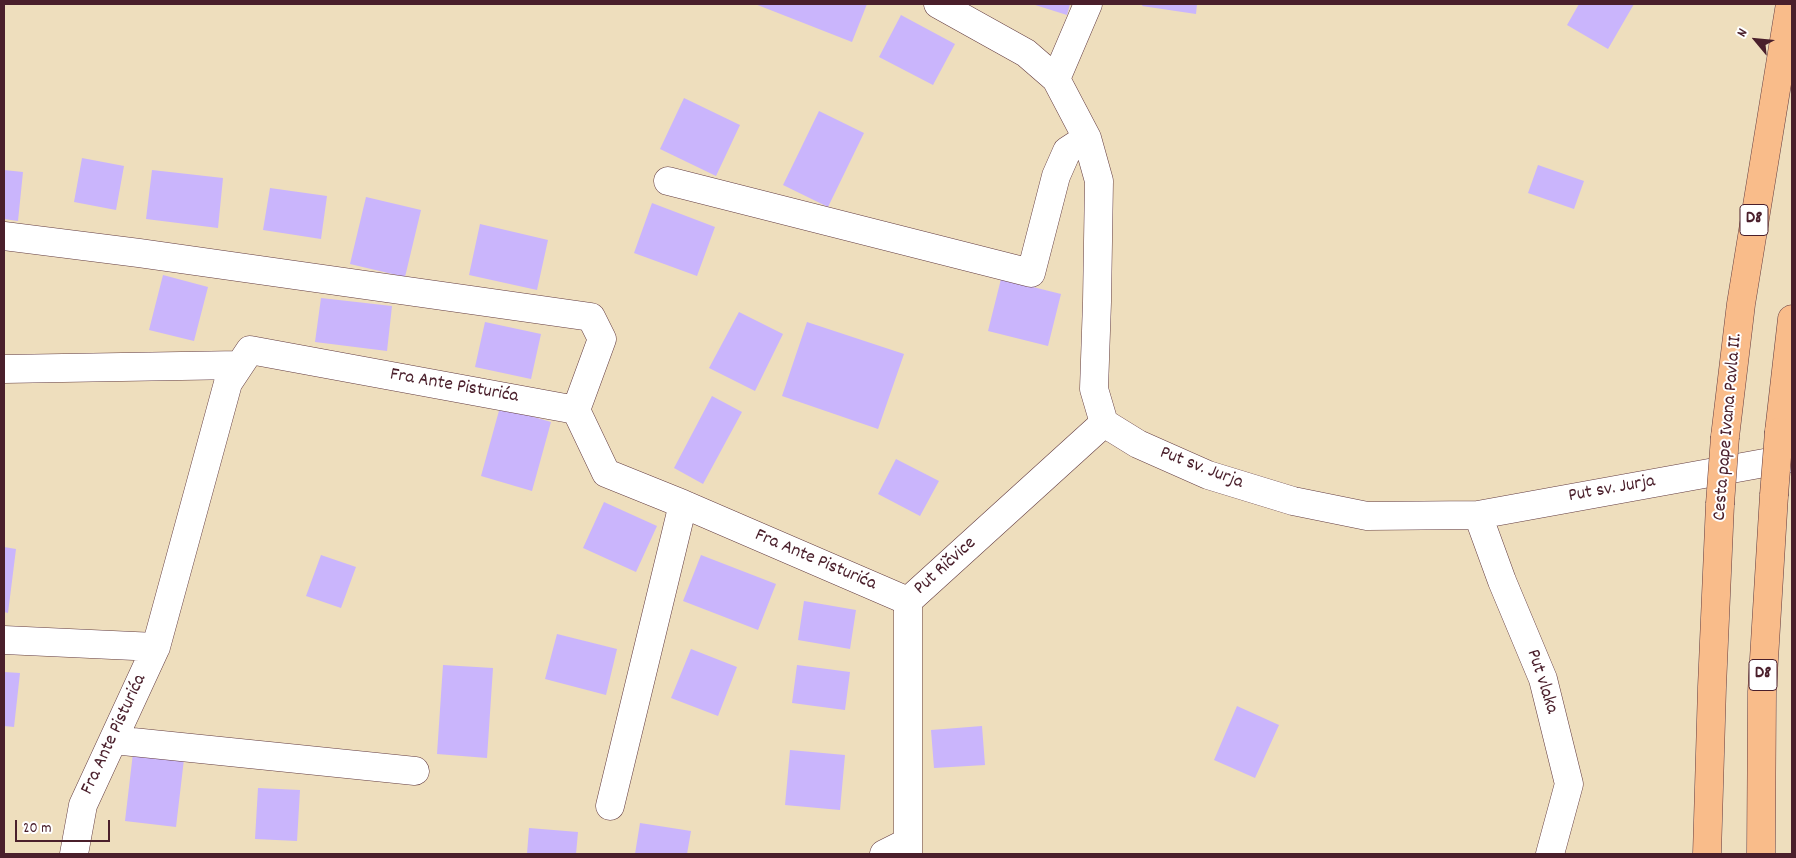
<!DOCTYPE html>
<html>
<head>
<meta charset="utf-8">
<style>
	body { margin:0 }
	#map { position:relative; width:1796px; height:858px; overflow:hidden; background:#eedebd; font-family:Dekko,sans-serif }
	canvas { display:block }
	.frame { position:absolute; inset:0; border:5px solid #4a1f2b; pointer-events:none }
	.north { position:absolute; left:1731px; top:15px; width:50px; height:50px; -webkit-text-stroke:4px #fff; paint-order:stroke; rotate:298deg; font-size:14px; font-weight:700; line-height:20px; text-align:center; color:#4a1f2b }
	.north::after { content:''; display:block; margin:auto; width:18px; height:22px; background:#4a1f2b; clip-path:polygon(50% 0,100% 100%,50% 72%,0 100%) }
	.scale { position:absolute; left:15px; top:820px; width:95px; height:22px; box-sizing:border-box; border:2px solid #4a1f2b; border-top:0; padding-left:6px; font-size:15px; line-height:18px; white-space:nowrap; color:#4a1f2b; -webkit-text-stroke:4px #fff; paint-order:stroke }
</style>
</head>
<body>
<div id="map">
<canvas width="1796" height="858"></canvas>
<div class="frame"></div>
<div class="north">N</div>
<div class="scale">20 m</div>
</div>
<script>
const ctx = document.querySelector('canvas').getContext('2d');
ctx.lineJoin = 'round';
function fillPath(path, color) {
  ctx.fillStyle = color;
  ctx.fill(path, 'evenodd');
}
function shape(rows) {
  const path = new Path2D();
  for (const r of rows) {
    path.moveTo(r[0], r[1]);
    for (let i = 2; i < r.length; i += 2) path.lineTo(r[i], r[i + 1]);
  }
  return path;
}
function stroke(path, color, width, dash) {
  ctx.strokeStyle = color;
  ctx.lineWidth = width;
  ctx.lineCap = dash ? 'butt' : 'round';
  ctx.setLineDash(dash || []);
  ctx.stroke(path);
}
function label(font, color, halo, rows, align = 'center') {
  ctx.font = font + ' Dekko,sans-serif';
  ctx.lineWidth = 4;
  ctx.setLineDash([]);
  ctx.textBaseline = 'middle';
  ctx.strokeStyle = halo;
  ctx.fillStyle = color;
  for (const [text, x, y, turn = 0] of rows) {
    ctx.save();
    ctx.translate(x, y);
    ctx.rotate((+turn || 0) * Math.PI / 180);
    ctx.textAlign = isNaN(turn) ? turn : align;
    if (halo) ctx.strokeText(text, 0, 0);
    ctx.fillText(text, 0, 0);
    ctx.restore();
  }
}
fillPath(shape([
	[755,4,867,4,852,42],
	[1032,4,1070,4,1067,15],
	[1143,4,1197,4,1196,14,1142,6],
	[1579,4,1634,4,1608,49,1567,25],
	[901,15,955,44,933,85,879,57],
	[684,98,740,125,716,176,660,149],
	[819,111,864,133,828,207,783,185],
	[82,158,124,166,116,210,74,202],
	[1538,165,1584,181,1574,209,1528,193],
	[4,170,23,172,18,221,4,219],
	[152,170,223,178,218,228,146,219],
	[270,188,327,196,321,239,263,230],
	[366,197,421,210,405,277,350,264],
	[652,203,715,227,697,276,634,253],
	[480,224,548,240,537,290,469,275],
	[163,275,208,287,194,341,149,330],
	[1001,279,1061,294,1048,346,988,331],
	[321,298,392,306,387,351,315,342],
	[739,312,783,334,755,391,709,368],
	[485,322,541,334,531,379,475,367],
	[807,322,904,354,878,429,782,396],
	[712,396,742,412,703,484,674,468],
	[500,407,551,422,532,491,481,476],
	[896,459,939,481,920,516,878,494],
	[604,502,657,526,636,572,583,548],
	[4,547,16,549,8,613,4,612],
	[321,555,356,567,341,608,306,596],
	[701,555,776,584,758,630,683,601],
	[804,601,856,610,850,649,798,640],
	[557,634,617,649,606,695,545,679],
	[691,649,737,667,718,716,671,698],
	[443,665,493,668,487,758,437,754],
	[797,665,850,672,845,710,792,703],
	[4,672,20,673,14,727,4,726],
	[1237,706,1279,725,1255,778,1214,760],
	[982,726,985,765,934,768,931,730],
	[790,750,845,755,840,810,785,805],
	[133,753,184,759,176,827,125,821],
	[258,788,300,790,297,841,255,839],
	[640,823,691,831,687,854,635,854],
	[529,828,578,832,576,854,527,854]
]), '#cab5fc');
const minor = shape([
	[938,4,1026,53,1056,79,1087,138,1099,181,1097,302,1094,389,1104,423,1138,444,1208,475,1293,501,1367,516,1478,515,1792,458],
	[1056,79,1088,4],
	[668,181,1031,273,1056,176,1067,151,1087,138],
	[4,236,139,253,591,317,602,339,576,410],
	[4,369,240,365],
	[1478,515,1502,581,1543,679,1569,784,1550,854],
	[4,640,156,647],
	[113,740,415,771],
	[610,806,683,504],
	[74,854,83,805,156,647,228,383,250,350,576,410,606,473,683,504,908,601],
	[884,854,908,842],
	[908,854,908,601,1104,423]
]);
const major = shape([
	[1779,432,1792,319],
	[1725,437,1741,304,1790,4],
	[1707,854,1712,687,1720,504],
	[1761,854,1762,692,1774,495]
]);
stroke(minor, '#633c41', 29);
stroke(major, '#633c41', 29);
stroke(minor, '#fff', 28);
stroke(major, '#f9bc8a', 28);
const majorBridge = shape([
	[1774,495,1779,432],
	[1720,504,1725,437]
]);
stroke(majorBridge, '#633c41', 29, []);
stroke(majorBridge, '#f9bc8a', 28);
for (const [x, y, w] of [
	[1754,220,28],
	[1763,675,28]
]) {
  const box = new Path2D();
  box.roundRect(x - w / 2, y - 15.5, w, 31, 4);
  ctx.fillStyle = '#fff';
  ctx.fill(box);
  stroke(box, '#4a1f2b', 1);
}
label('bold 18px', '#4a1f2b', null, [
	["D8",1754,220],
	["D8",1763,675]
]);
label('19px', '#4a1f2b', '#fff', [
	["Fra Ante Pisturića",454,387,10],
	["Cesta pape Ivana Pavla II.",1729,427,-85],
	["Put sv. Jurja",1201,469,21],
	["Put sv. Jurja",1612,490,-10],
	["Fra Ante Pisturića",815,561,23],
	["Put Ričvice",946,567,-42],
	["Put vlaka",1541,682,72],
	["Fra Ante Pisturića",115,735,-65]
]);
</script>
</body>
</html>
